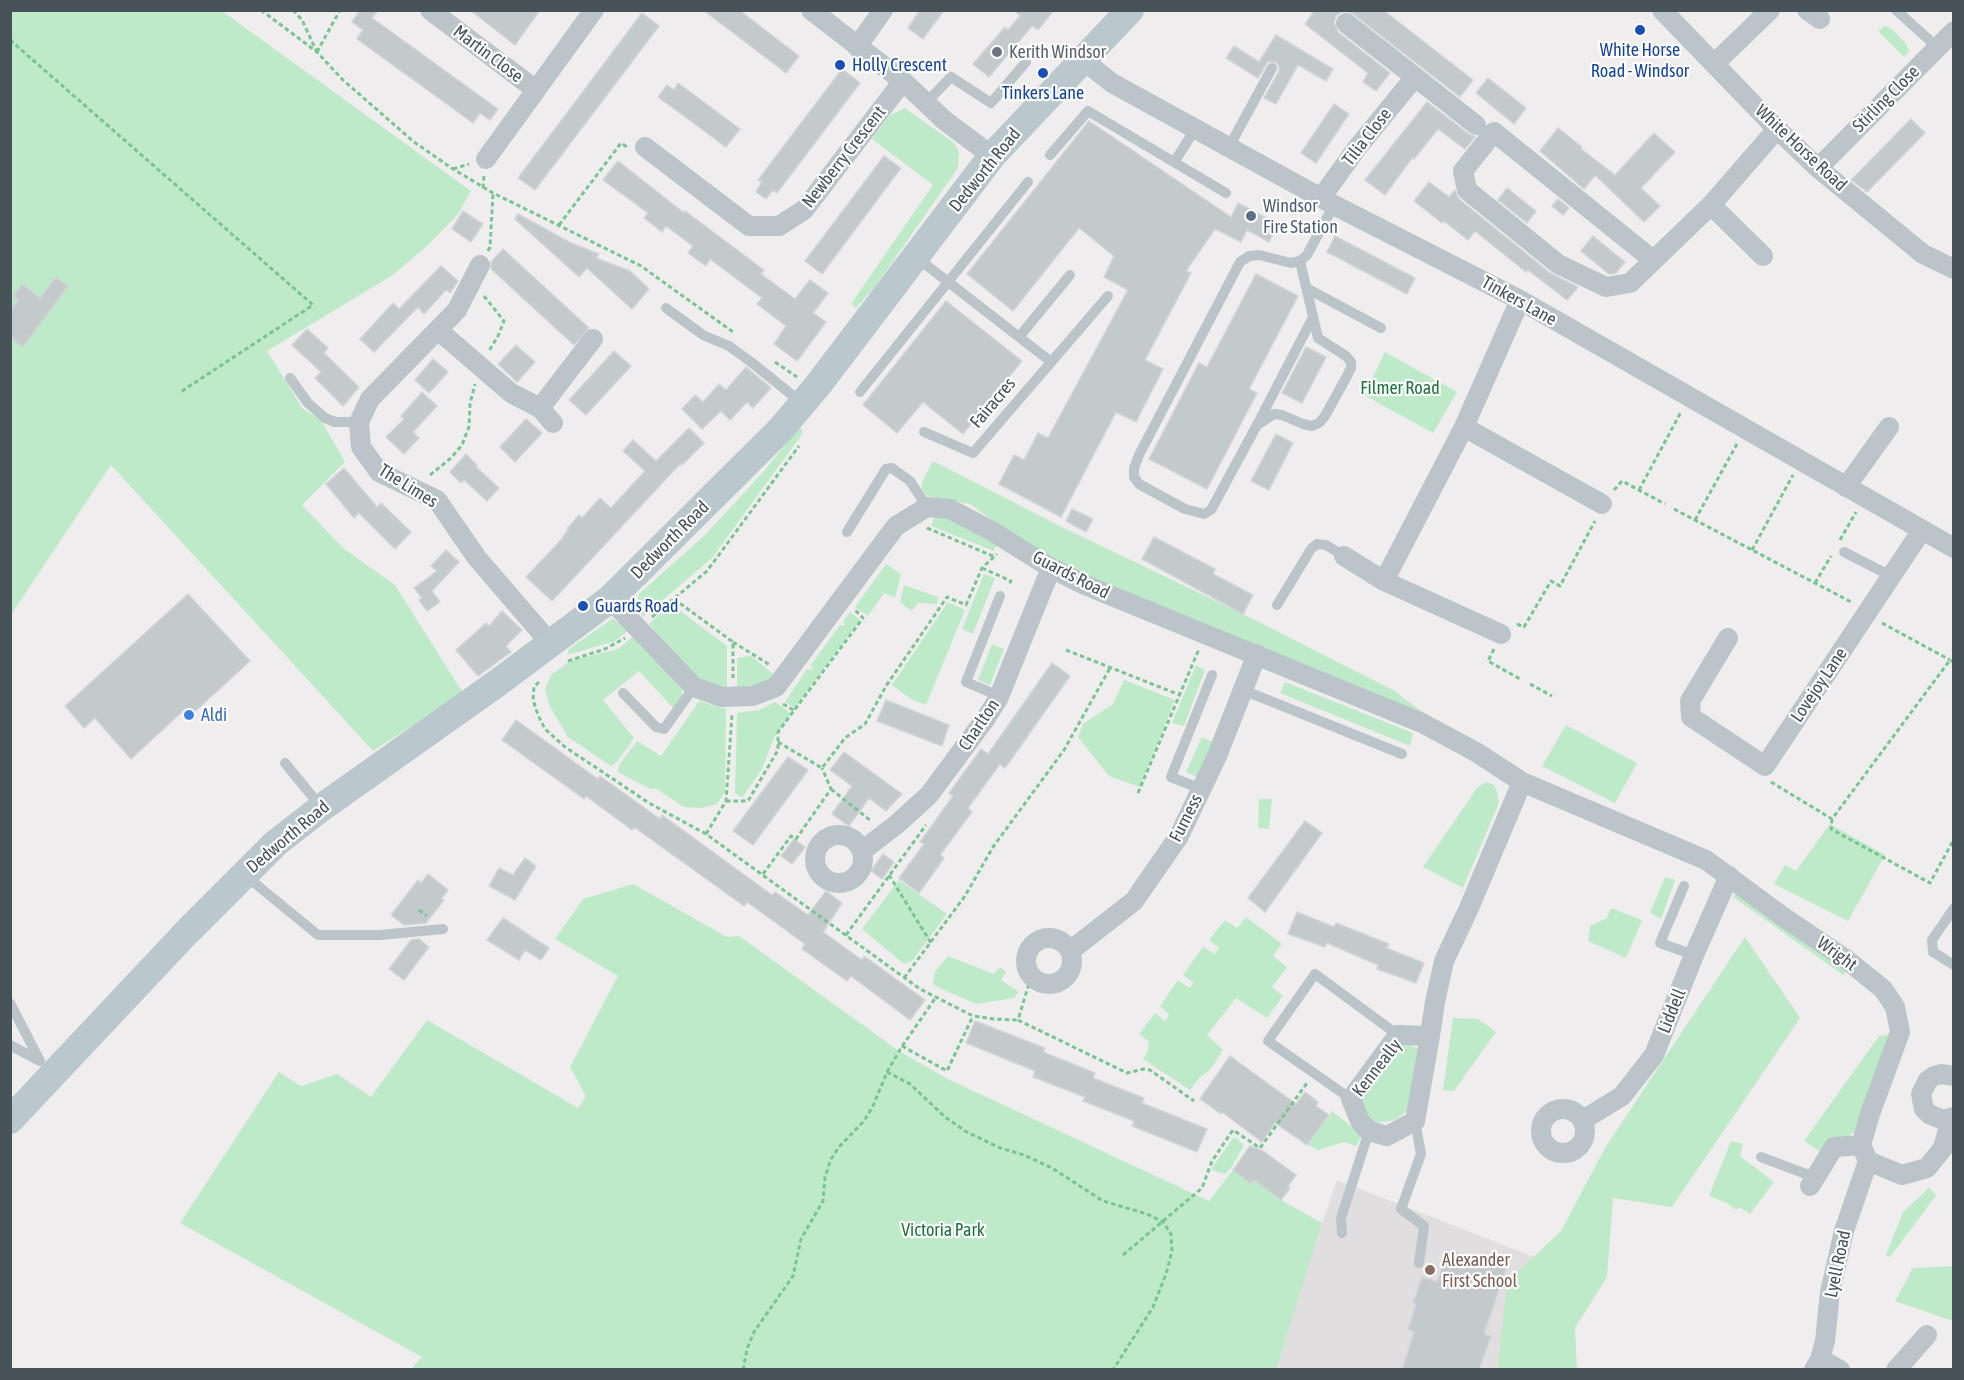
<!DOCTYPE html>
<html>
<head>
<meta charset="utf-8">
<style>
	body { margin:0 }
	#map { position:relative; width:1964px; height:1380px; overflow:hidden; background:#f0edee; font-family:"Asap Condensed",sans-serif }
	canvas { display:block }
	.frame { position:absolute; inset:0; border:12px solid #475359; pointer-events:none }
</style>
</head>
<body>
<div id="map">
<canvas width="1964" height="1380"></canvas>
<div class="frame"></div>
</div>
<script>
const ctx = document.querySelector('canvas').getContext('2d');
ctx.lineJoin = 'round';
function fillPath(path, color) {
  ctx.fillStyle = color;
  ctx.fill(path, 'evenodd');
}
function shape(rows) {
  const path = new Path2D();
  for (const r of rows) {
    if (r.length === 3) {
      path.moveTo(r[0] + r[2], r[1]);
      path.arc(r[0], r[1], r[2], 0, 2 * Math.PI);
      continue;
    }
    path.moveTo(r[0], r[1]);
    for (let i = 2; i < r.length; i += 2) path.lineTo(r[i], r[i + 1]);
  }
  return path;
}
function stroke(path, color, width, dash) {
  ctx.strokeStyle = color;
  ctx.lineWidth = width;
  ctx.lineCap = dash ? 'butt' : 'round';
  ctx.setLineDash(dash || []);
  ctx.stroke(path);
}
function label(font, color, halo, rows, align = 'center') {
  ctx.font = font + ' "Asap Condensed",sans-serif';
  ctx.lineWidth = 4.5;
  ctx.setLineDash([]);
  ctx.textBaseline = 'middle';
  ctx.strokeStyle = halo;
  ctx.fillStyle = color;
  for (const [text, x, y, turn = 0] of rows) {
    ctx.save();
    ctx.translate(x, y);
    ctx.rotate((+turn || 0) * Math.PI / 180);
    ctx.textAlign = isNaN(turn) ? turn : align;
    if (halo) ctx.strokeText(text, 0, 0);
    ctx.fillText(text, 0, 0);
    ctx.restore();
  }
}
fillPath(shape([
	[1337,1180,1537,1258,1528,1369,1276,1370,1311,1256]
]), '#e0dedf');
fillPath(shape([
	[11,11,222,11,471,191,458,214,429,244,393,275,267,351,303,409,321,420,345,462,302,505,343,548,395,585,463,693,373,751,111,465,11,615],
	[1885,26,1892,29,1906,44,1909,51,1904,57,1878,31],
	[905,108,954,143,959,151,958,168,877,284,856,308,851,304,933,185,872,139,890,115],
	[1385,352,1457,392,1433,433,1364,395],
	[800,426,803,433,712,558,643,617,636,606,639,594,705,535,765,470],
	[933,461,1062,527,1245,615,1393,690,1425,714,1046,559,970,504,927,496,922,490,922,482],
	[935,516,958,517,997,544,994,551,931,526],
	[886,564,901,574,895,598,884,593,868,616,855,607],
	[984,574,995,578,973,634,962,629],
	[904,585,938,597,937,604,918,603,912,611,900,603],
	[948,602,965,610,926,705,911,699,892,685],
	[671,604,727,646,727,690,693,677,649,624],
	[850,612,860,620,795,708,785,702,807,669,811,670,813,668,810,666,840,625,844,626,845,624,843,622],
	[612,619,630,629,615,641,567,655,569,649],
	[635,635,682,689,682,698,675,710,639,671,603,700,634,738,617,762,611,766,568,737,549,705,545,689,551,675,570,661,618,649],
	[992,644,1004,649,990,685,978,680],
	[751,656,776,676,770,680,737,691,737,658],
	[1196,665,1205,670,1184,726,1172,723],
	[1124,680,1175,700,1140,787,1109,776,1078,737,1083,724,1113,704],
	[1285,682,1413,733,1410,746,1280,693],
	[699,701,726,709,725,792,717,804,702,808,684,807,655,788,650,789,618,772,619,765,637,741,661,756],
	[775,702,791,713,774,738,762,769,742,798,735,793,737,713,759,710],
	[1566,725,1637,763,1615,803,1542,766],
	[1202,737,1213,742,1197,777,1186,772],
	[1486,782,1494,785,1497,791,1499,803,1463,888,1423,867,1477,788],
	[1259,799,1272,799,1269,829,1258,828],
	[1830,824,1885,855,1848,921,1774,884,1785,865,1796,871],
	[1665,877,1675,880,1661,919,1650,913],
	[899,880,947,914,912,961,904,964,862,929],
	[633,884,727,937,739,936,899,1051,948,1079,1209,1201,1233,1170,1251,1184,1254,1180,1281,1200,1322,1223,1276,1370,411,1369,422,1357,180,1223,279,1072,301,1086,337,1074,371,1097,427,1020,578,1108,586,1096,570,1067,618,976,555,939,583,899],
	[1737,894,1848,968,1843,975,1732,896],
	[1611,908,1642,920,1626,958,1588,941,1590,926,1607,918],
	[1246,917,1282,944,1273,956,1287,967,1272,987,1283,996,1267,1018,1236,998,1207,1035,1223,1050,1210,1070,1199,1078,1190,1090,1143,1059,1148,1051,1149,1042,1139,1034,1155,1013,1165,1021,1169,1015,1160,1006,1178,980,1189,988,1194,983,1183,975,1203,947,1215,954,1219,948,1209,940,1225,920,1237,928],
	[1745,937,1800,1018,1672,1207,1613,1198,1607,1277,1575,1328,1577,1369,1498,1369,1507,1282,1561,1231,1605,1148],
	[948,956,994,974,1000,967,1006,972,1001,980,1019,992,1014,998,976,1004,935,986,933,982,935,972],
	[1453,1018,1478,1019,1496,1032,1454,1091,1443,1090],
	[1893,1034,1856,1130,1848,1137,1821,1152,1804,1141,1879,1036],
	[1406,1044,1419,1049,1408,1110,1395,1120,1375,1123,1365,1111,1363,1100,1365,1094,1399,1047],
	[1332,1111,1362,1135,1356,1146,1344,1142,1318,1150,1308,1145],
	[1235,1137,1244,1145,1231,1168,1225,1174,1212,1170,1213,1166,1233,1138],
	[1731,1141,1743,1144,1740,1156,1774,1182,1750,1214,1739,1207,1736,1210,1727,1203,1709,1196],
	[1929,1188,1936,1195,1932,1201,1890,1257,1886,1255,1903,1212],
	[1953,1266,1953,1321,1895,1301,1913,1268]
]), '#bfeac9');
const building = shape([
	[360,10,378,10,372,18,498,109,490,120,480,113,473,123,357,39,363,30,352,22,360,10],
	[470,10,540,10,515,45,470,10],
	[703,10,739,10,799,56,786,73,703,10],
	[920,10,944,10,923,39,908,28,920,10],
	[1014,10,1054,10,1038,30,1032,26,989,77,973,64,1005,27,1008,30,1020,16,1014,10],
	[1315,10,1383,10,1473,80,1460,97,1353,14,1347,11,1341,12,1336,16,1334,22,1338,32,1390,73,1376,91,1363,82,1368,73,1305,24,1315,10],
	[642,13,659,26,535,190,518,178,642,13],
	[1276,35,1333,69,1326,81,1298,65,1276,104,1264,98,1279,71,1279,67,1276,62,1268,62,1258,78,1226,58,1234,46,1259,62,1276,35],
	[842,69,860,83,777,193,773,190,766,199,756,192,762,182,758,180,842,69],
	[1488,78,1526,108,1514,124,1476,93,1488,78],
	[678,83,740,129,726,147,658,97,667,85,674,90,678,83],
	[1427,102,1469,134,1475,137,1465,149,1438,129,1414,159,1412,158,1385,195,1365,180,1427,102],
	[1334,104,1349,114,1316,163,1301,153,1334,104],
	[1911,119,1925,133,1867,192,1851,180,1911,119],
	[1089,121,1231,217,1238,203,1278,224,1269,242,1247,230,1241,242,1215,229,1186,271,1191,273,1145,360,1163,369,1136,422,1116,412,1061,517,999,484,1014,455,1024,460,1038,433,1048,438,1128,290,1104,277,1114,256,1079,228,1013,311,967,274,1089,121],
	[1558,128,1582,147,1581,149,1615,175,1654,133,1675,152,1641,188,1660,206,1644,222,1595,175,1584,189,1540,151,1558,128],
	[884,156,901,168,822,274,805,261,884,156],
	[618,161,684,213,685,211,764,270,761,274,795,299,810,280,828,293,813,313,826,322,797,361,774,344,786,326,757,304,762,298,710,259,706,266,688,253,693,246,666,226,662,232,644,218,648,213,603,180,618,161],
	[1429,182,1449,197,1455,190,1459,199,1550,273,1578,287,1567,300,1528,270,1526,272,1475,231,1468,240,1444,221,1442,223,1414,201,1429,182],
	[1507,188,1536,211,1527,223,1498,200,1507,188],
	[1558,199,1569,208,1563,215,1552,206,1558,199],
	[463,211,483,224,471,242,452,229,463,211],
	[518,214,571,243,599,254,596,258,630,271,649,289,632,309,587,268,579,277,515,219,518,214],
	[1335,236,1415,278,1407,294,1327,252,1335,236],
	[1593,236,1625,262,1616,273,1609,274,1581,251,1593,236],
	[503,249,589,328,574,345,491,269,491,262,503,249],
	[441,266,458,281,450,293,446,290,424,314,418,307,374,352,360,339,393,303,399,309,441,266],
	[1256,274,1298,296,1249,389,1257,393,1207,489,1149,459,1199,363,1207,367,1256,274],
	[56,277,68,286,23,347,10,337,10,310,18,300,13,296,22,284,40,298,56,277],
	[946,301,1022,361,963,434,923,402,897,433,863,405,946,301],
	[307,329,328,348,324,353,359,387,343,406,315,378,321,372,292,345,307,329],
	[516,345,535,362,517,382,498,364,516,345],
	[1306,347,1326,357,1302,403,1282,393,1306,347],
	[614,351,631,366,586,415,569,400,614,351],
	[433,359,448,372,429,393,415,380,433,359],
	[746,367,771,388,753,408,747,402,730,420,721,411,702,429,682,409,695,395,703,402,719,384,726,390,746,367],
	[422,392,437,406,413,432,419,438,404,454,386,437,404,419,401,416,422,392],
	[526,419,542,433,515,462,500,447,526,419],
	[689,428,704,443,682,465,680,464,552,601,526,577,560,541,568,530,567,529,579,515,582,518,600,498,611,508,645,471,623,451,633,440,656,461,689,428],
	[1276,434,1293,443,1269,490,1251,481,1276,434],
	[466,454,477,465,476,467,499,488,487,501,464,480,461,483,450,472,466,454],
	[344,468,377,507,381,503,411,532,395,549,359,513,354,518,326,484,344,468],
	[1072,509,1093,519,1086,532,1066,521,1072,509],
	[1154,537,1215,569,1213,574,1253,595,1243,614,1142,559,1154,537],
	[446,550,459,562,432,591,440,602,427,611,419,600,422,598,414,588,437,571,431,566,446,550],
	[188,594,250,661,191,715,185,709,131,759,95,718,84,728,65,706,188,594],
	[502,611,522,630,506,646,511,652,478,676,456,650,486,623,489,626,502,611],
	[1052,663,1070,676,1005,768,1000,764,968,808,972,812,940,855,944,858,919,893,899,878,924,844,920,842,953,796,949,793,981,749,988,754,1052,663],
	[886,700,949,725,942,746,877,721,886,700],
	[516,720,598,779,600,776,660,819,662,815,772,895,775,892,808,915,826,891,842,903,823,932,862,960,864,956,925,1000,910,1020,851,976,847,981,802,949,805,944,747,902,744,906,634,827,632,830,586,796,584,799,502,740,516,720],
	[844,752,902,794,886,811,869,798,849,826,832,814,852,786,830,770,844,752],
	[788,757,808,770,753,845,733,831,788,757],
	[1305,821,1322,833,1265,912,1248,898,1305,821],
	[794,839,805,847,792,864,781,856,794,839],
	[883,854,894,862,882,879,871,871,883,854],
	[525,858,536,866,515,900,489,886,499,868,513,875,525,858],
	[428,874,448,890,441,899,444,900,426,923,404,925,391,915,418,880,421,883,428,874],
	[1297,912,1334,927,1336,923,1389,944,1386,948,1424,963,1416,983,1377,969,1378,965,1327,943,1325,947,1288,934,1297,912],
	[503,918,549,948,541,960,525,950,519,960,487,940,503,918],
	[419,939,429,947,404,980,389,969,411,940,419,939],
	[975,1021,1045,1048,1043,1052,1095,1073,1093,1078,1144,1098,1142,1103,1207,1129,1197,1152,1132,1126,1134,1121,1083,1101,1085,1097,1033,1077,1035,1071,966,1043,975,1021],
	[1230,1056,1296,1104,1305,1092,1318,1102,1316,1106,1329,1115,1307,1145,1275,1123,1262,1142,1222,1112,1221,1114,1200,1099,1230,1056],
	[1250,1146,1263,1151,1296,1175,1288,1186,1290,1188,1281,1200,1254,1180,1251,1184,1233,1170,1250,1146],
	[1448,1250,1506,1269,1484,1334,1491,1336,1479,1370,1402,1370,1414,1332,1408,1329,1416,1304,1413,1303,1422,1277,1437,1282,1448,1250]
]);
fillPath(building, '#c4c9cc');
stroke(building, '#d2d5d8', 1.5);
stroke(shape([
	[261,10,317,52,343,80,414,142,453,169,493,193,641,266,733,332],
	[293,10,302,20,316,50],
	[10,40,313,305,179,393],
	[317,52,340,10],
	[453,169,469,164],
	[483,188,484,175],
	[559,225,621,143,627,147],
	[488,251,490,247,493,193],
	[484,296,504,321,498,336,489,351],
	[775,362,797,377],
	[430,475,451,458,462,445,469,427,470,404,475,384],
	[1614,490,1622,481,1665,504],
	[1639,490,1681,412],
	[1674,509,1853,603],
	[1695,520,1737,444],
	[927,528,995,557],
	[1840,540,1856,512],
	[1752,550,1793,475],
	[982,568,1011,581,1008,585],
	[1815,583,1831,556],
	[674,599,733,642,733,678],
	[652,617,707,571,799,446],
	[1882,623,1950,660],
	[1517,624,1524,627,1551,581,1560,586,1595,521],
	[733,642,770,665],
	[1494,649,1488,661,1520,679],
	[1066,650,1180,695],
	[568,661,605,649,625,638],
	[539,682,534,687,533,700,538,715,545,729,565,747,649,803,706,834,920,989,973,1016,994,1019,1018,1020],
	[1530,684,1552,696],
	[783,704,795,711],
	[778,742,822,768,845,738,865,724,886,686,947,597,966,605,982,568,997,554],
	[1771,782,1832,819,1950,660,1954,662],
	[831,789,871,821],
	[1138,793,1199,649],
	[726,801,748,801,778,750,778,732,863,618,854,609],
	[1832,819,1831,829,1930,883,1954,839],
	[706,834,726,801,732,715],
	[763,874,791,836,796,839,831,789,822,768],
	[889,875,931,943],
	[419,910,427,916],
	[846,935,926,825],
	[1031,977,1018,1020,1127,1073,1144,1069,1150,1070,1194,1101],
	[904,978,965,896,993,847,1064,750,1110,668],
	[902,1046,947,1071,973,1016],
	[887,1072,901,1048,936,997],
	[1123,1255,1202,1188,1212,1161,1233,1130,1260,1148,1307,1083],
	[743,1370,747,1349,754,1332,793,1276,801,1239,823,1201,825,1177,831,1159,839,1147,864,1121,873,1106,887,1072,910,1084,945,1117,965,1131,1000,1148,1024,1155,1052,1168,1103,1201,1147,1214,1163,1222,1171,1234,1172,1251,1166,1274,1153,1307,1113,1370]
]), '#7ac494', 3, [4.5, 3]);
stroke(shape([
	[1896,10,1937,47],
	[926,103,951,77,991,103,1026,62],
	[1229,147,1272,68],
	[1050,155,1088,111,1226,193],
	[1175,161,1195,129],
	[916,257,1050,361],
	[1300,261,1318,338,1346,356,1351,362,1351,368,1347,376,1325,416,1319,423,1312,426,1303,424,1282,415,1274,414,1257,425,1211,510,1204,514,1185,509,1139,484,1134,477,1134,468,1139,455,1240,262,1249,256,1259,255,1291,263,1300,261,1307,255,1334,205],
	[1308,289,1381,328],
	[666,308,703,335,729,346,751,362,802,403],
	[1019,337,1070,275],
	[290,378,308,403,325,418,335,422,359,422],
	[860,392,1028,182],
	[1258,423,1313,317],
	[924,432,973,453,1108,296],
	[847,532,886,469,892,468,910,481,927,507],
	[1844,552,1891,576],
	[1277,605,1311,549,1317,544,1326,545,1344,556],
	[1243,690,1402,754],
	[623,693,656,727,664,729,694,687],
	[999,696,966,682,1000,596],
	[285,763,321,807],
	[1201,789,1171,777,1212,675],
	[246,876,318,935,380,935,443,929],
	[1684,886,1660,943,1694,955],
	[1954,908,1932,940,1933,952,1954,965],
	[10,1003,40,1061],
	[10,1045,38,1060],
	[1351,1099,1268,1041,1315,974,1398,1035],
	[1415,1121,1421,1154,1401,1209,1424,1226,1419,1263],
	[1761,1157,1814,1177],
	[1342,1233,1341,1218,1369,1131]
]), '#bac4c9', 10);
stroke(shape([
	[430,10,536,90,486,159],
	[811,10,903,81,944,120,992,156],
	[1662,10,1777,129,1818,168,1923,254,1954,269],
	[1807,10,1820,19],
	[1346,23,1415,77],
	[857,47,883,10],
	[1083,60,1112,83,1334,205,1520,300,1954,548],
	[1714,64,1770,10],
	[536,90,594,10],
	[645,147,749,226,779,226,804,210,903,81],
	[1818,168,1954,31],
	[1321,198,1357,148,1415,77,1476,125],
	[1711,205,1763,256],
	[1653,260,1494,132,1463,171,1467,190,1558,264,1606,287,1630,283,1711,205,1777,129],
	[480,265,457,310,370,399,359,422,361,447,379,472,437,500,477,558,551,644],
	[438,330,511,393,540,408,553,423],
	[540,408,593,339],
	[1464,427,1602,504],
	[1846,487,1889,427],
	[1344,556,1384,581,1501,634],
	[1384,581,1464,427,1520,300],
	[610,599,694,687,722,697,753,696,776,687,896,526,927,507,950,509,990,530,1051,568,1085,585,1422,723,1476,752,1522,782,1706,860,1782,916,1847,960,1883,989,1895,1007,1900,1032,1870,1114,1861,1145,1868,1161,1902,1175,1927,1168,1943,1148,1951,1119],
	[1728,638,1690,701,1691,717,1765,766,1922,530],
	[839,859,24],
	[862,851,897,824,929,795,986,718,998,699,1051,568],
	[1049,961,23],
	[1070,951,1134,901,1179,836,1217,756,1257,654],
	[1430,1036,1398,1035,1351,1099,1360,1121,1369,1131,1387,1136,1415,1121,1430,1036,1435,1002,1444,961,1469,908,1522,782],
	[1954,1076,1941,1074,1934,1076,1928,1080,1921,1094,1924,1109,1929,1114,1943,1120,1954,1117],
	[1563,1131,22],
	[1583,1120,1622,1096,1654,1055,1694,955,1729,876],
	[1810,1186,1834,1147,1861,1145],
	[1820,1359,1840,1370],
	[1814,1370,1820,1359,1825,1341,1830,1292,1844,1231,1868,1161],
	[1896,1370,1927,1335]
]), '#bac4c9', 20);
stroke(shape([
	[10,1120,186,933,276,843,321,808,496,684,610,599,780,430,818,385,992,156,1130,10]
]), '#bac7cd', 28);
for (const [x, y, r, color] of [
	[1640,30,6,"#1a4fb4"],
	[997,52,6,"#6b7280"],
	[840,65,6,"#1a4fb4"],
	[1043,73,6,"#1a4fb4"],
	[1251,216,6,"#5c6f8a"],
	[583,606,6,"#1a4fb4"],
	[189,715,6,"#3f7fe0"],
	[1430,1270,6,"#8d6e63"]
]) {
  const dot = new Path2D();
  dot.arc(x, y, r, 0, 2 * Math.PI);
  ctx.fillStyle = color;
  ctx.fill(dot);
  stroke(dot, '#fff', 2);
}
label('18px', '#164399', '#fff', [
	["White Horse",1640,50],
	["Road - Windsor",1640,71],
	["Holly Crescent",852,65,"left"],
	["Tinkers Lane",1043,93],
	["Guards Road",595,606,"left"]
]);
label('18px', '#5b616d', '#fff', [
	["Kerith Windsor",1009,52]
], 'left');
label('18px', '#475359', '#fff', [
	["Martin Close",488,54,37],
	["Stirling Close",1886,99,-45],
	["Tilia Close",1367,137,-52],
	["White Horse Road",1801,148,43],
	["Newberry Crescent",844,157,-52],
	["Dedworth Road",985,170,-51],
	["Tinkers Lane",1519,301,29],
	["Fairacres",993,403,-50],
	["The Limes",408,486,32],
	["Dedworth Road",670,540,-45],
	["Guards Road",1071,575,27],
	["Lovejoy Lane",1819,685,-56],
	["Charlton",979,725,-56],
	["Furness",1186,818,-63],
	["Dedworth Road",288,837,-40],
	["Wright",1837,954,36],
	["Liddell",1672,1011,-68],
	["Kenneally",1377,1068,-52],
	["Lyell Road",1838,1264,-78]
]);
label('18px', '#4e5e75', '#fff', [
	["Windsor",1263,206],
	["Fire Station",1263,227]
], 'left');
label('18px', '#1f723c', '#fff', [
	["Filmer Road",1400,388],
	["Victoria Park",943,1230]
]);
label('18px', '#366cbe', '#fff', [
	["Aldi",201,715]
], 'left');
label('18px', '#785e54', '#fff', [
	["Alexander",1442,1260],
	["First School",1442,1281]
], 'left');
</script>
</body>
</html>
